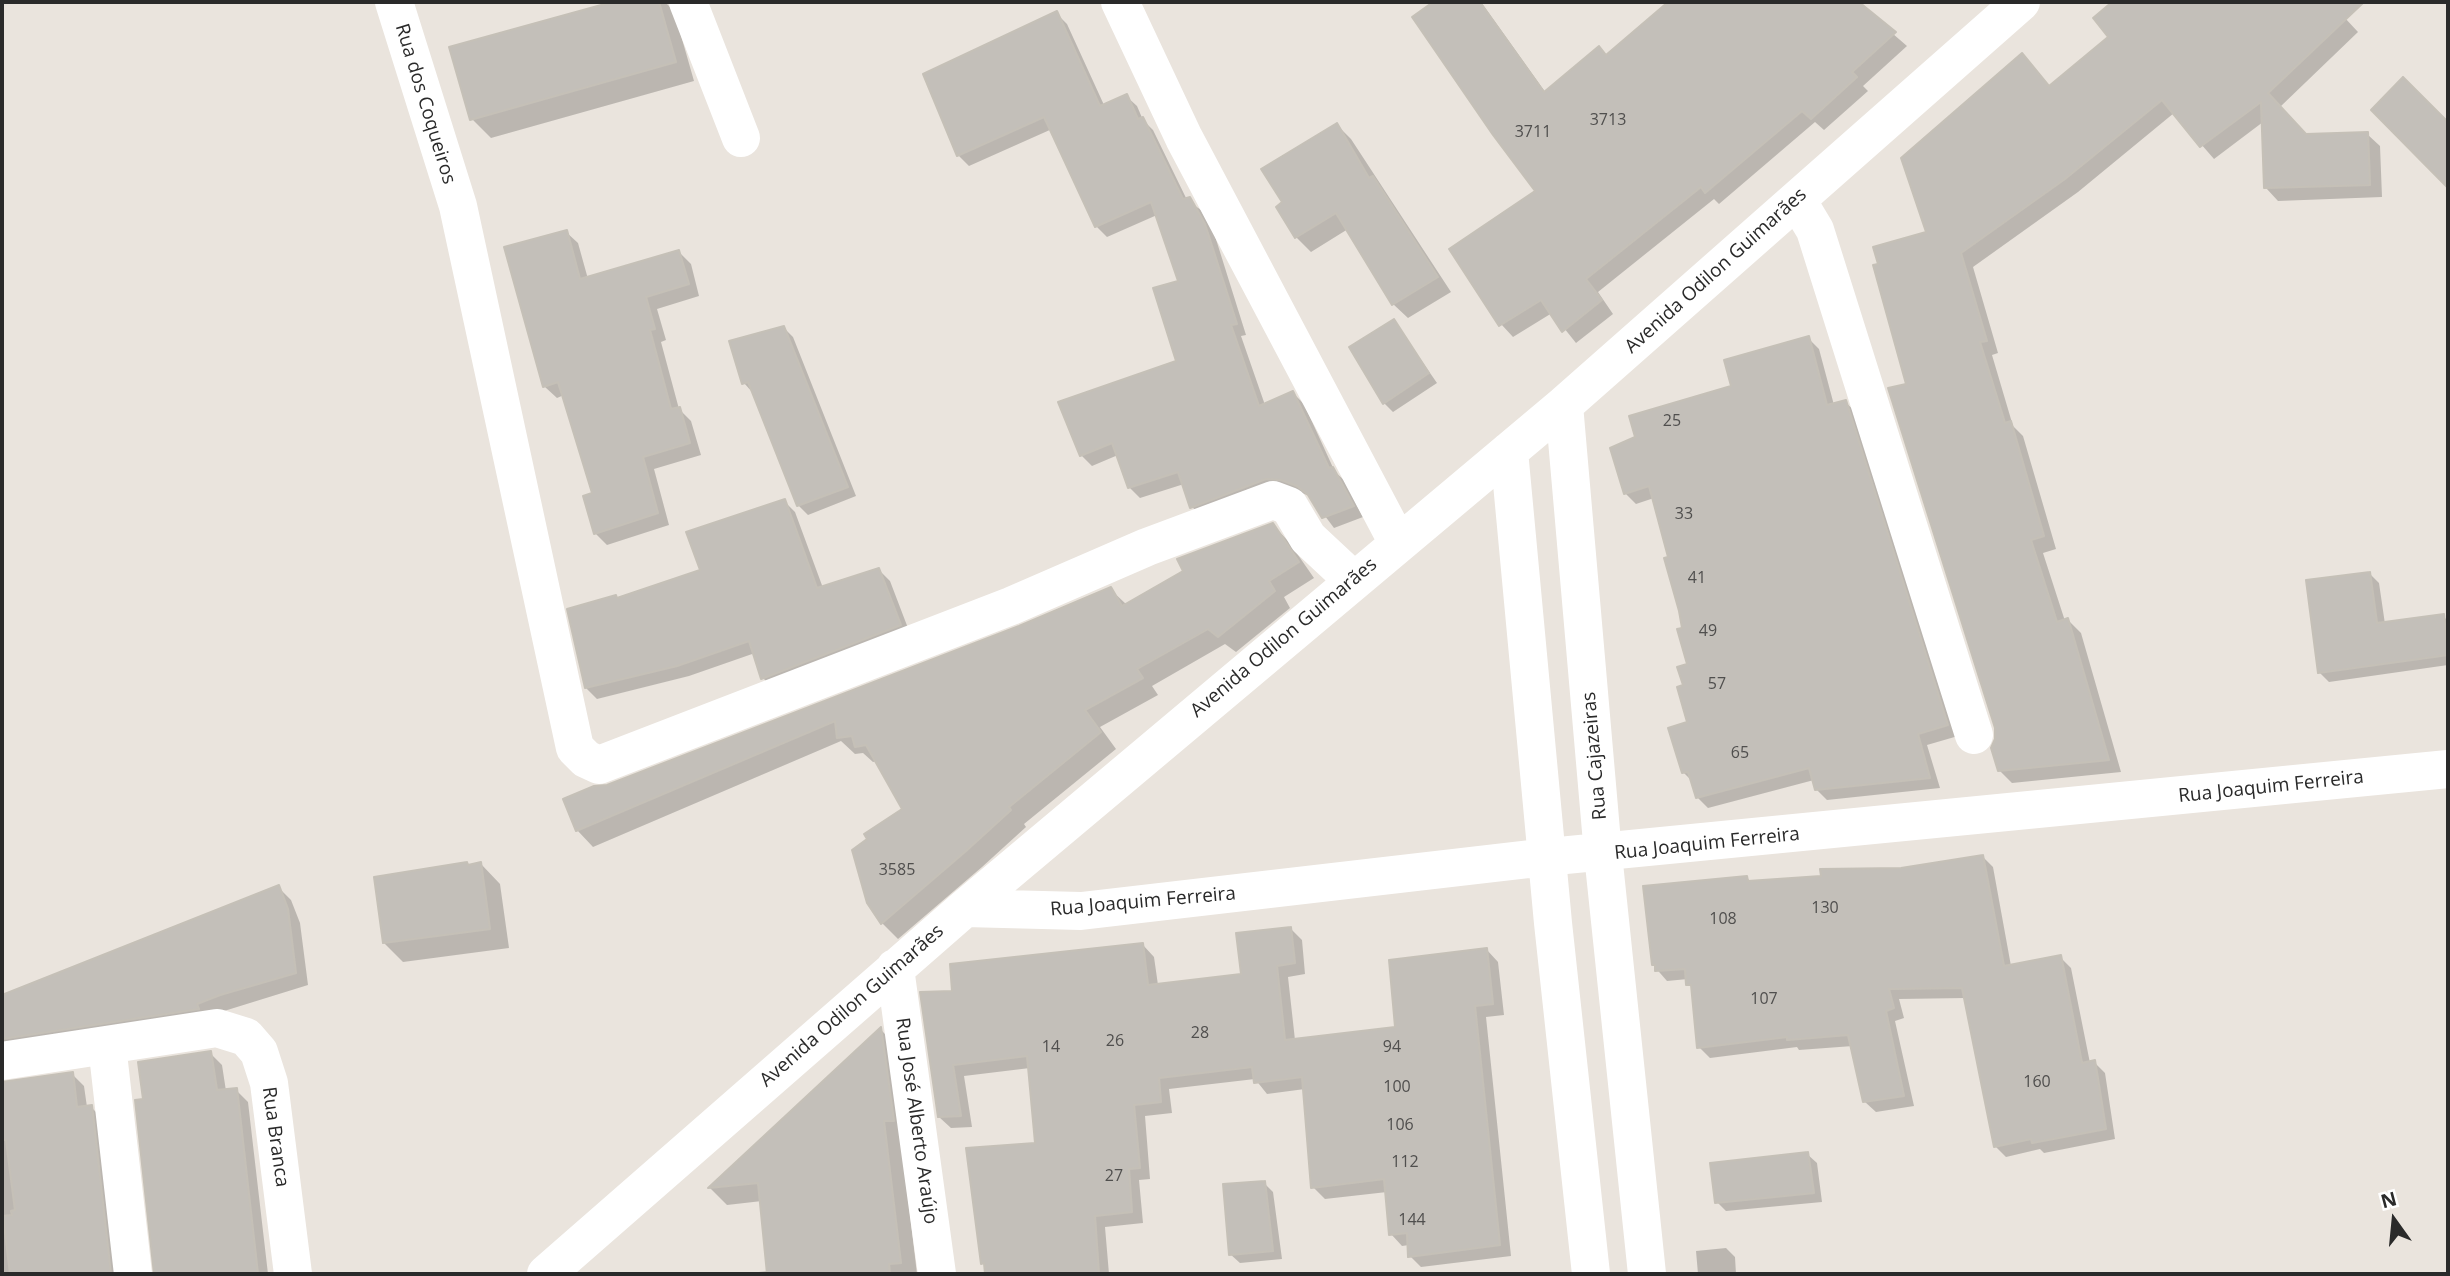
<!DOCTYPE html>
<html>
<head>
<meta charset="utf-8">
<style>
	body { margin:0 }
	#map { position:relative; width:2450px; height:1276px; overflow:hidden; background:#eae4dd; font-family:"Open Sans",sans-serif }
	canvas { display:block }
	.frame { position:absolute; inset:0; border:4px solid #2a2a2a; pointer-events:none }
	.north { position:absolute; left:2359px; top:1185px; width:70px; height:70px; -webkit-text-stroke:5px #fff; paint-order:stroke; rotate:345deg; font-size:19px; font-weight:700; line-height:28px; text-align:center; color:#2a2a2a }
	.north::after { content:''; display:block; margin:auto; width:24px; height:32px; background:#2a2a2a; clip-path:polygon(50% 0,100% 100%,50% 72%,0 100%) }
</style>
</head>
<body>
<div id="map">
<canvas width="2450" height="1276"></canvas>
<div class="frame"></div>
<div class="north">N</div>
</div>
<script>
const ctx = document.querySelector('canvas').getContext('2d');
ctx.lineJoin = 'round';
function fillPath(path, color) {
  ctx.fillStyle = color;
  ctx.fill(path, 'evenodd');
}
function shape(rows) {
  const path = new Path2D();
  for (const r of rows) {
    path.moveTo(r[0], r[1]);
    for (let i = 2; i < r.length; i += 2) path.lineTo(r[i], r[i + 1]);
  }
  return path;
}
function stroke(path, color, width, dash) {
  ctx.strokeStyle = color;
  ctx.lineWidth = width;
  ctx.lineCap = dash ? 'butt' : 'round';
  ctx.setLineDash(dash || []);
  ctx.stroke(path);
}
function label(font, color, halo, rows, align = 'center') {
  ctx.font = font + ' "Open Sans",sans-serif';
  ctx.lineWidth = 5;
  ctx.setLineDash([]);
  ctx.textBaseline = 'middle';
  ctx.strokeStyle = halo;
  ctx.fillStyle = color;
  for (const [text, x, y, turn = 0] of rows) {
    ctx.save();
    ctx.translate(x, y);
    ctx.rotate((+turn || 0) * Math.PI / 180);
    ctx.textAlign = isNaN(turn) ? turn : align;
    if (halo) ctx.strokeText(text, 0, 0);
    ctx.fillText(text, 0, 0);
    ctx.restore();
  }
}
fillPath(shape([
	[618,2,665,2,674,11,694,81,491,138,472,119,451,48],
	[1436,2,1481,2,1546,93,1599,48,1607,56,1684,17,1695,2,1774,2,1789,13,1800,2,1856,2,1907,46,1863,86,1868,91,1824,130,1815,122,1719,204,1714,199,1598,292,1613,314,1576,343,1552,313,1513,337,1501,324,1538,191,1414,18],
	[2115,2,2330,2,2358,32,2280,107,2306,135,2367,134,2380,146,2382,197,2278,201,2266,188,2263,122,2214,159,2174,113,2078,192,1973,267,1998,353,1992,355,2013,426,2023,436,2056,549,2043,553,2065,621,2068,620,2081,633,2121,772,2012,783,1999,770,1997,728,1908,385,1928,233,2022,55,2050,87,2110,38,2095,18],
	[1056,13,1067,24,1104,105,1126,96,1137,106,1143,120,1153,130,1187,200,1201,210,1215,236,1246,335,1241,336,1265,405,1293,393,1304,404,1335,472,1344,480,1363,517,1334,528,1310,496,1293,490,1203,517,1192,507,1184,484,1140,498,1129,487,1118,455,1092,466,1081,455,1178,362,1180,282,1157,215,1107,237,1096,226,1052,129,969,166,958,155],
	[1337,125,1351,139,1451,292,1408,318,1393,304,1348,229,1311,252,1296,237,1278,207],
	[566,232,578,243,588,279,679,252,691,264,699,296,657,309,666,340,661,342,679,409,691,421,701,455,654,469,669,525,607,545,595,533,594,494,564,395,557,398,545,387,506,248],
	[1394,321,1437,383,1393,412,1384,403],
	[784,328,793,337,856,496,808,515,798,505,753,393,744,383],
	[1808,338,1819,349,1834,405,1845,402,1856,412,1958,736,1927,745,1940,788,1827,800,1816,789,1814,780,1708,808,1697,797,1692,781,1683,772,1689,723,1685,686,1689,665,1670,558,1654,498,1636,504,1625,493,1637,438,1733,387],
	[784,501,795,512,823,588,879,570,890,581,911,636,774,689,763,678,755,653,689,676,597,699,586,688,618,600,702,571],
	[1273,525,1289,542,1314,578,1284,597,1290,608,1236,652,1225,644,1152,686,1158,695,1100,727,1116,749,1024,824,1026,827,982,867,898,939,882,923,904,809,877,761,873,762,863,753,855,754,841,741,593,847,577,830,607,787,1020,628,1110,589,1127,605],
	[2370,574,2379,583,2385,624,2443,616,2448,621,2448,665,2329,682,2320,673],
	[1982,856,1993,867,2011,966,2060,957,2071,968,2090,1063,2094,1062,2105,1073,2115,1139,2044,1153,2040,1149,2006,1157,1995,1146,1966,998,1899,999,1904,1018,1895,1021,1914,1106,1876,1112,1865,1102,1853,1046,1799,1050,1797,1047,1710,1058,1699,1047,1693,989,1688,979,1667,981,1653,965,1747,878,1752,883,1901,870],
	[481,864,500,884,509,948,403,962,384,943],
	[279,888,291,900,300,923,308,985,208,1016,2,1055,2,998],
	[1290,928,1302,940,1305,974,1288,977,1295,1040,1397,1029,1487,950,1498,962,1504,1015,1486,1017,1511,1256,1421,1267,1410,1256,1409,1245,1402,1246,1391,1234,1387,1192,1325,1199,1313,1187,1305,1089,1267,1094,1255,1079,1169,1089,1172,1113,1145,1116,1150,1179,1139,1180,1143,1223,1105,1227,1109,1274,986,1274,968,1149,1037,1145,1030,1068,964,1076,972,1127,951,1128,939,1117,954,992,1143,945,1154,957,1158,985,1243,975],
	[881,1030,898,1047,901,1138,917,1274,738,1274,769,1271,762,1201,727,1205,710,1188],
	[210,1053,222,1065,226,1091,236,1090,248,1102,268,1274,156,1274,145,1100],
	[72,1074,84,1086,87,1107,91,1107,103,1119,121,1274,2,1274,2,1084],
	[1807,1154,1817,1163,1822,1202,1726,1211,1717,1202],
	[1264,1183,1273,1192,1282,1259,1240,1263,1230,1254],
	[1726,1248,1735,1257,1736,1274,1698,1274,1696,1251]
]), '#0003');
const building = shape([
	[612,2,659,2,676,62,470,120,449,47,612,2],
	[1433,2,1480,2,1544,92,1599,46,1606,55,1668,2,1859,2,1896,32,1852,72,1857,77,1811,119,1802,111,1705,193,1701,187,1586,279,1602,300,1562,332,1541,300,1499,326,1449,249,1535,191,1493,135,1412,17,1433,2],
	[2112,2,2364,2,2268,93,2306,134,2368,132,2370,185,2264,188,2261,102,2200,147,2162,100,2065,179,1961,253,1987,341,1980,342,2005,423,2011,421,2044,536,2031,540,2057,622,2068,618,2109,760,1998,771,1991,748,1995,739,1995,728,1888,388,1906,384,1873,265,1878,264,1873,247,1926,232,1901,158,2022,53,2049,86,2108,37,2093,18,2112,2],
	[1057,11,1100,106,1127,94,1138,119,1143,117,1183,199,1190,197,1205,224,1237,324,1231,325,1259,406,1293,391,1329,468,1333,467,1354,506,1322,518,1308,495,1297,486,1281,480,1266,479,1190,508,1178,472,1128,488,1112,443,1080,456,1058,402,1176,361,1153,288,1178,281,1151,202,1095,227,1044,117,957,156,923,74,1057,11],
	[2403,77,2448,122,2448,188,2371,110,2403,77],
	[1337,123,1369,178,1373,176,1438,277,1392,305,1336,213,1295,238,1276,207,1282,202,1261,169,1337,123],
	[567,230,580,279,679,250,689,284,646,297,655,329,650,330,671,409,680,407,690,443,643,457,658,513,594,534,583,496,592,493,558,382,543,387,504,247,567,230],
	[1394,319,1429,373,1383,404,1349,347,1394,319],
	[784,326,848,487,797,506,748,382,742,384,729,341,784,326],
	[1809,336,1827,405,1846,400,1948,725,1918,734,1930,778,1815,790,1809,768,1696,798,1688,772,1682,773,1668,728,1687,722,1677,687,1683,685,1677,667,1687,664,1677,629,1682,628,1679,611,1664,558,1668,557,1649,486,1624,494,1610,448,1635,437,1629,416,1731,386,1724,360,1809,336],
	[785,499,817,588,879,568,901,625,761,679,749,641,677,666,585,688,567,609,616,595,617,598,700,570,686,532,785,499],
	[1273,523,1299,562,1269,581,1275,591,1218,637,1208,629,1137,669,1143,678,1085,710,1101,732,1009,807,1011,810,966,851,881,924,867,903,852,850,867,839,864,834,902,809,866,745,855,747,852,736,837,738,835,721,576,831,563,799,594,786,607,785,1019,626,1111,587,1122,606,1183,571,1177,559,1273,523],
	[2370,572,2377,623,2444,614,2448,655,2318,673,2306,580,2370,572],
	[1983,855,2004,966,2061,955,2082,1063,2095,1060,2106,1129,2032,1143,2031,1139,1994,1147,1962,988,1889,989,1894,1008,1886,1011,1904,1096,1863,1102,1848,1035,1787,1040,1787,1037,1697,1048,1691,985,1686,985,1685,969,1655,971,1655,965,1652,965,1643,886,1747,876,1748,881,1821,876,1820,869,1901,868,1983,855],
	[467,862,468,865,481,862,490,929,383,943,374,877,467,862],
	[279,885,288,909,296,973,220,995,197,1004,199,1009,2,1039,2,995,279,885],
	[1291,927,1295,963,1277,966,1285,1040,1395,1027,1389,960,1487,948,1493,1004,1475,1006,1500,1245,1408,1257,1407,1233,1389,1235,1384,1179,1311,1188,1302,1077,1254,1083,1252,1067,1159,1078,1161,1102,1134,1105,1140,1168,1129,1169,1132,1212,1095,1216,1099,1274,985,1274,984,1263,981,1264,966,1148,1035,1143,1027,1056,953,1065,961,1116,938,1117,920,992,952,991,950,964,1143,943,1148,985,1241,974,1236,933,1291,927],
	[881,1027,894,1121,884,1121,901,1263,889,1264,890,1274,767,1274,758,1183,708,1188,881,1027],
	[211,1051,217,1090,237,1088,258,1274,154,1274,135,1100,143,1099,138,1062,211,1051],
	[73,1072,77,1107,92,1105,111,1274,10,1274,3,1216,12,1215,11,1211,15,1210,6,1140,2,1140,2,1082,73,1072],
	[1808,1152,1814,1193,1715,1203,1710,1163,1808,1152],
	[1265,1181,1273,1251,1229,1255,1223,1184,1265,1181]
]);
fillPath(building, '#c3bfb9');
stroke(building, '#c5c0b7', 2);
stroke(shape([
	[394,2,458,206,575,748,586,759,599,765,1011,606,1147,547,1273,500,1289,506,1308,538,1353,580],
	[688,2,741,138],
	[1120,2,1184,138,1398,543],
	[1797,200,1815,230,1974,735],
	[1564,405,1603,854,1647,1274],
	[1509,451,1553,923,1591,1274],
	[965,908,1081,911,1547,857,2448,769],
	[895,968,937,1274],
	[107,1045,133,1274],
	[2,1061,217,1028,246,1037,259,1052,269,1083,293,1274],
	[546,1274,965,908,1564,405,2021,2]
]), '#fff', 38);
label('16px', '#504f4e', null, [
	["3713",1608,120],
	["3711",1533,132],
	["25",1672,421],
	["33",1684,514],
	["41",1697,578],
	["49",1708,631],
	["57",1717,684],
	["65",1740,753],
	["3585",897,870],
	["130",1825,908],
	["108",1723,919],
	["107",1764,999],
	["28",1200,1033],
	["26",1115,1041],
	["14",1051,1047],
	["94",1392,1047],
	["160",2037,1082],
	["100",1397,1087],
	["106",1400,1125],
	["112",1405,1162],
	["27",1114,1176],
	["144",1412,1220]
]);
label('19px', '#2a2a2a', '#fff', [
	["Rua dos Coqueiros",425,104,73],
	["Avenida Odilon Guimarães",1716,271,-42],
	["Avenida Odilon Guimarães",1284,638,-40],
	["Rua Cajazeiras",1595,756,-95],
	["Rua Joaquim Ferreira",2271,787,-6],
	["Rua Joaquim Ferreira",1707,844,-6],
	["Rua Joaquim Ferreira",1143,902,-5],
	["Avenida Odilon Guimarães",852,1006,-41],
	["Rua José Alberto Araújo",916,1121,82],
	["Rua Branca",275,1137,82]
]);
</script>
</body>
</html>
